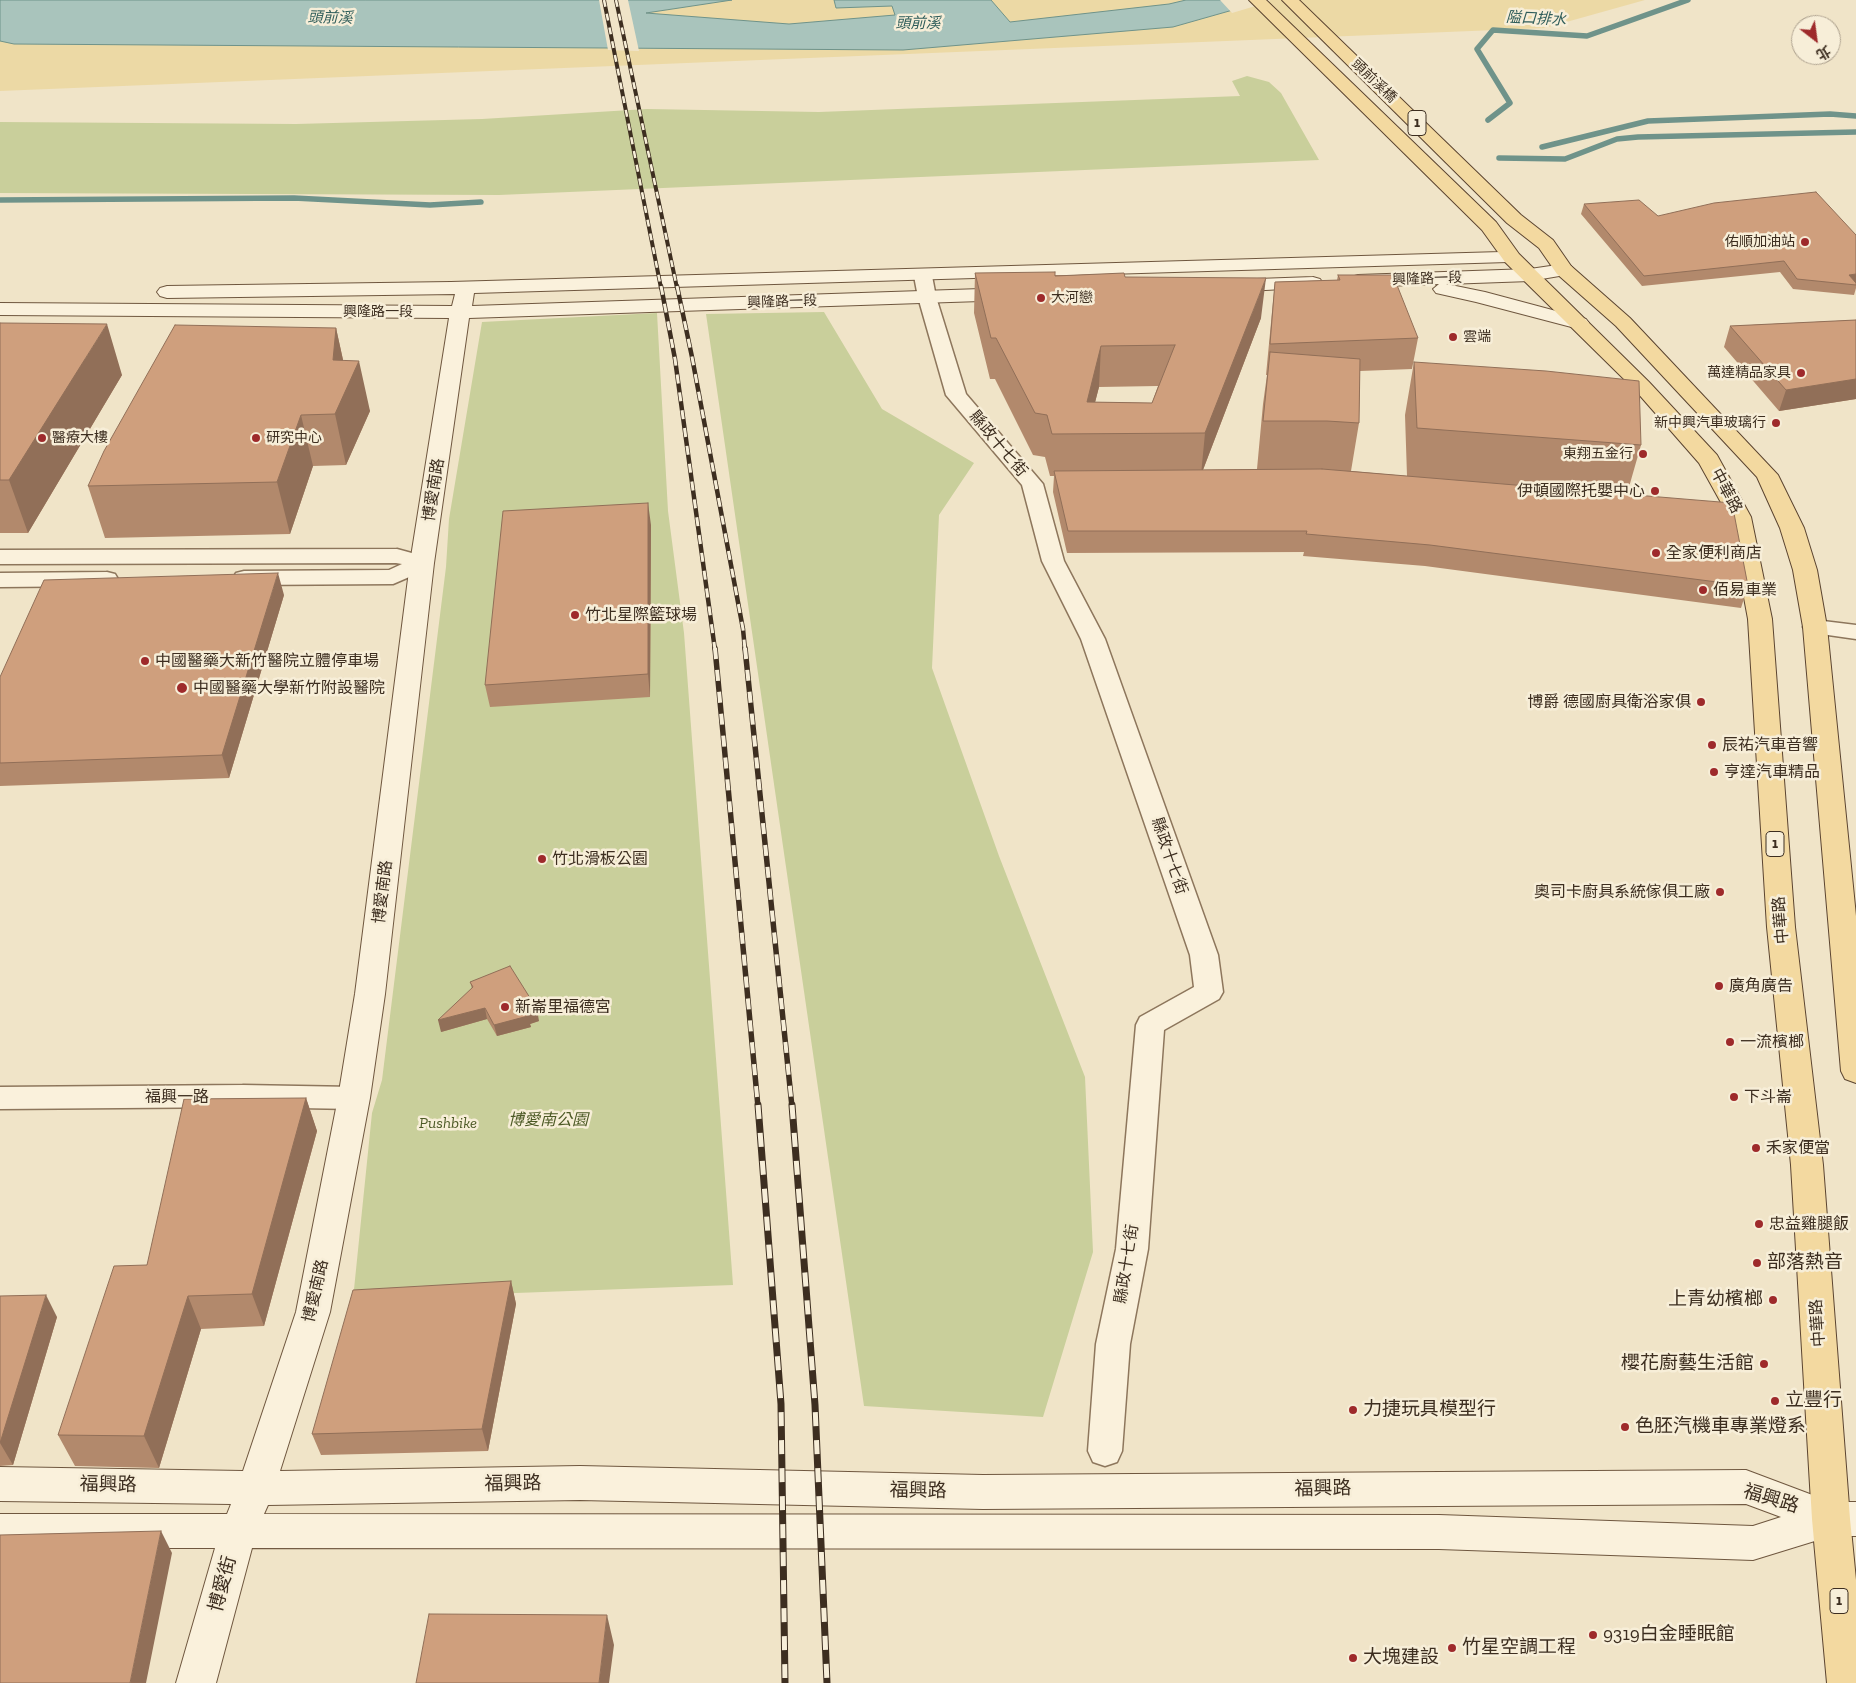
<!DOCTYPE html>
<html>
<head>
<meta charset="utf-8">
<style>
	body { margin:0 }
	#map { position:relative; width:1856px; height:1683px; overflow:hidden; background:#f0e4c8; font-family:"Zilla Slab","Noto Sans TC",serif }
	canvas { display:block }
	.north { position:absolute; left:1791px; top:15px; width:50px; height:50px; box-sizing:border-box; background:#f7eed8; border:1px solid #ada18e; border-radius:50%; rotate:150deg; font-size:14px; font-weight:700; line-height:20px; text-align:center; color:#3d2e20 }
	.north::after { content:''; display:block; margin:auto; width:18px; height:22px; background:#9e2a2b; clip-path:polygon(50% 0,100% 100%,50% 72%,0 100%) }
</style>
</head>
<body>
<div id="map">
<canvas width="1856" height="1683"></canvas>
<div class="north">北</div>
</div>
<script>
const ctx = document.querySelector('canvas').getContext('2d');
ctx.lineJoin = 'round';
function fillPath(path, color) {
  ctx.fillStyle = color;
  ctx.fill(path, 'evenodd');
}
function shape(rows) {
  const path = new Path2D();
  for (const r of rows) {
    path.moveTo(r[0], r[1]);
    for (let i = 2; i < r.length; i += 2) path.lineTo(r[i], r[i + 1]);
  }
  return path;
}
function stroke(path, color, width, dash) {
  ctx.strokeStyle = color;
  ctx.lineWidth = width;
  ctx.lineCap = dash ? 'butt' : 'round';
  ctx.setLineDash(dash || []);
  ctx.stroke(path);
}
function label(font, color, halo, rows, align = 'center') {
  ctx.font = font + ' "Zilla Slab","Noto Sans TC",serif';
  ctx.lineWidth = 5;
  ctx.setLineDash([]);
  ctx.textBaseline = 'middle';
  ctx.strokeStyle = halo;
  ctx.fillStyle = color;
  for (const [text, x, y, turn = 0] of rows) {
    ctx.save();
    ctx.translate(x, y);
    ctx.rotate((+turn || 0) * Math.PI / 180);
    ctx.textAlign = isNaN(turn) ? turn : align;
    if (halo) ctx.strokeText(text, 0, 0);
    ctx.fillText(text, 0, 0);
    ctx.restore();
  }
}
fillPath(shape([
	[1247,76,1269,82,1281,93,1319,160,499,195,0,193,0,122,296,124,482,119,647,109,819,112,1240,96,1232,81],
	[824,312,882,409,974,463,939,515,932,668,999,856,1085,1077,1093,1252,1043,1417,864,1406,706,314],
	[657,313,668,511,684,633,733,1285,353,1299,372,1113,382,1080,446,567,449,519,482,322]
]), '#c9cf9b');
fillPath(shape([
	[0,0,1645,0,1545,28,0,91]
]), '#ecd9a5');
const water = shape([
	[0,0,732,0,646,13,789,24,895,15,892,6,836,8,834,0,991,0,1010,22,1169,4,1186,0,1268,0,1173,27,903,50,14,44,0,41,0,0]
]);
fillPath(water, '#a9c4bc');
stroke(water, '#6f938a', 1);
fillPath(shape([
	[599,0,628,0,639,51,608,50],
	[1220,0,1270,0,1269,2,1232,13]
]), '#f0e4c8');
stroke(shape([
	[1488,120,1510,103,1477,49,1493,30,1587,36,1688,0],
	[1542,147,1648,121,1830,114,1856,116],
	[1499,158,1565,159,1617,139,1638,137,1856,132],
	[0,200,294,198,430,205,481,202]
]), '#6f938a', 5.5);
const street = shape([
	[923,270,930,272,932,276,936,297,966,394,1043,484,1064,561,1105,639,1218,955,1223,992,1219,999,1164,1030,1148,1249,1130,1344,1122,1451,1117,1462,1105,1466,1093,1462,1088,1451,1096,1344,1116,1249,1136,1025,1140,1017,1194,987,1190,955,1081,639,1042,561,1022,485,946,395,918,297,914,276,916,272,923,270],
	[397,549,430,558,433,563,430,568,393,584,244,585,236,583,233,578,236,573,244,571,389,570,402,564,396,563,0,564,0,550,397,549],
	[107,572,115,574,118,579,115,584,107,586,0,587,0,573,107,572],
	[1815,620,1856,625,1856,639,1807,632,1803,627,1807,622,1815,620],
	[243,1085,354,1087,365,1090,369,1098,365,1106,354,1109,243,1107,0,1109,0,1087,243,1085]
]);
const secondary = shape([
	[1501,252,1508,254,1511,258,1508,262,474,293,472,306,1011,288,1018,290,1021,294,1018,298,1011,300,469,318,434,563,385,994,370,1098,330,1312,280,1471,580,1466,983,1475,1746,1470,1831,1502,1856,1502,1856,1536,1831,1536,1753,1560,1439,1549,252,1548,216,1683,176,1683,215,1548,0,1548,0,1514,227,1514,231,1504,0,1501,0,1467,243,1471,296,1312,338,1098,355,994,410,563,449,318,0,315,0,303,452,306,455,294,167,298,160,296,157,292,160,288,167,286,451,282,1501,252],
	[580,1500,983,1509,1746,1504,1781,1517,1753,1526,1439,1515,264,1514,268,1505,580,1500],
	[1564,264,1571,266,1574,270,1571,274,1530,281,1446,284,1485,292,1586,319,1589,323,1586,327,1579,329,1476,302,1436,293,1433,289,1439,284,1358,287,1351,285,1348,281,1351,277,1358,275,1530,269,1564,264],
	[1313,277,1320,279,1323,283,1320,287,1229,292,1222,290,1219,286,1222,282,1229,280,1313,277]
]);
const primary = shape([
	[1249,0,1266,0,1496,222,1519,254,1649,382,1717,455,1751,517,1772,619,1795,927,1823,1165,1850,1519,1856,1580,1856,1683,1827,1683,1812,1519,1791,1165,1767,927,1748,619,1729,517,1699,463,1635,390,1505,262,1482,230,1249,0],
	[1282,0,1299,0,1521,215,1553,240,1571,266,1630,318,1778,475,1804,528,1817,570,1827,627,1856,916,1856,1083,1845,1079,1841,1071,1803,627,1793,570,1780,528,1757,477,1616,326,1557,274,1539,248,1507,223,1282,0]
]);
stroke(street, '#8d765c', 3);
stroke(secondary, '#6f573f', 2);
stroke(primary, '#5b4430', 2);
fillPath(street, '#faf1dc');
fillPath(secondary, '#faf1dc');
fillPath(primary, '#f3d9a0');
const railFar3 = shape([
	[604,0,661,288],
	[616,0,677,288]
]);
const railFar2 = shape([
	[661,286,675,359,715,650],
	[677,286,692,357,743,629,745,650]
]);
const railFar1 = shape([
	[715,648,758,1107],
	[745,648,792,1107]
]);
const rail = shape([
	[758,1105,781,1404,785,1683],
	[792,1105,815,1405,827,1683]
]);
stroke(railFar3, '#3d2e20', 4);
stroke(railFar2, '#3d2e20', 4.5);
stroke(railFar1, '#3d2e20', 5.5);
stroke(rail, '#3d2e20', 7);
stroke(railFar3, '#f7eed8', 2.5, [7]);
stroke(railFar2, '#f7eed8', 3, [9]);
stroke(railFar1, '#f7eed8', 4, [11]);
stroke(rail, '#f7eed8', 5, [14]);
fillPath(shape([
	[1584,204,1658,216,1856,235,1856,288,1854,295,1793,289,1780,272,1642,286,1581,214],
	[975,273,1125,277,1261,318,1203,470,1257,469,1263,404,1267,375,1266,375,1272,312,1275,282,1337,280,1338,275,1418,338,1412,369,1360,371,1359,423,1351,471,1407,476,1405,415,1414,362,1641,445,1627,494,1748,586,1741,608,1425,566,1303,556,1304,552,1067,553,1053,492,1054,476,1050,476,1045,457,1033,455,995,379,990,379,974,313],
	[1158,386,1152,403,1095,402,1099,387],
	[1856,320,1856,399,1779,411,1724,347,1730,326],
	[0,323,122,375,28,533,0,533],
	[336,328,343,360,370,411,346,465,313,466,290,534,105,538,88,486],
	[651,525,650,697,490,707,485,685],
	[284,595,229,778,0,786,0,677],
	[470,982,539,1021,530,1024,531,1027,497,1036,487,1019,441,1032,472,989],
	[306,1098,317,1131,264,1326,201,1329,159,1468,75,1466,58,1435,147,1265],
	[511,1281,516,1304,488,1451,321,1455,312,1434],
	[0,1296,57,1317,13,1465,0,1466]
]), '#b2896c');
fillPath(shape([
	[1856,274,1856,284,1849,275],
	[1266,278,1261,318,1201,475,1205,433],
	[107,324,122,375,28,533,9,480],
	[336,328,347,378,359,361,370,411,346,465,335,414,333,360],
	[1101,346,1099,387,1087,434,1087,402],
	[1856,379,1856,399,1779,411,1786,390],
	[301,415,313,466,290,534,277,482],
	[648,503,651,525,650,697,648,674],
	[278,573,284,595,229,778,222,755],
	[485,1008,487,1019,441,1032,438,1020],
	[537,1009,539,1021,530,1024,531,1027,497,1036,494,1025],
	[306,1098,317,1131,264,1326,252,1294],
	[511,1281,516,1304,488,1451,482,1429],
	[46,1295,57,1317,13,1465,0,1443],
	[188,1296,201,1329,159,1468,144,1436],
	[161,1531,172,1553,146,1683,130,1683],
	[607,1615,614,1645,609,1683,599,1683]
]), '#916f58');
const building = shape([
	[1816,192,1856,235,1856,274,1849,275,1856,283,1856,285,1797,279,1784,261,1644,276,1584,204,1639,200,1658,216,1714,203,1816,192],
	[1055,272,1055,276,1124,273,1125,277,1266,278,1205,433,1052,434,1047,415,1035,413,996,338,991,338,975,273,1055,272],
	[1175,345,1152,403,1087,402,1101,346,1175,345],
	[1338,275,1393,275,1418,338,1270,344,1275,282,1340,280,1338,275],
	[1856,320,1856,379,1786,390,1730,326,1856,320],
	[0,323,107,324,9,480,0,480,0,323],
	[175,325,336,328,333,360,359,361,335,414,301,415,277,482,88,486,104,451,175,325],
	[1270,352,1360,359,1359,423,1327,421,1263,421,1270,352],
	[1414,362,1546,371,1639,381,1641,445,1417,428,1414,362],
	[1322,469,1732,503,1748,586,1430,545,1306,534,1307,531,1068,531,1054,471,1322,469],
	[648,503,648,674,485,685,503,511,648,503],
	[278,573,222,755,0,763,0,677,44,580,278,573],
	[510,966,537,1009,527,1013,528,1016,494,1025,485,1008,438,1020,473,987,470,982,510,966],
	[306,1098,252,1294,188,1296,144,1436,58,1435,114,1266,147,1265,184,1099,306,1098],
	[511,1281,482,1429,312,1434,353,1290,511,1281],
	[46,1295,0,1443,0,1296,46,1295],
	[161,1531,130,1683,0,1683,0,1535,161,1531],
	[429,1614,607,1615,599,1683,416,1683,429,1614]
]);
fillPath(building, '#cf9f7d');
stroke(building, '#916f58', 1);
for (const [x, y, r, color] of [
	[1805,242,5,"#9e2a2b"],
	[1041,298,5,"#9e2a2b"],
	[1453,337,5,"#9e2a2b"],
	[1801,373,5,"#9e2a2b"],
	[1776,423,5,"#9e2a2b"],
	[42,438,5,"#9e2a2b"],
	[256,438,5,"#9e2a2b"],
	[1643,454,5,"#9e2a2b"],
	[1655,491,5,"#9e2a2b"],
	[1656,553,5,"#9e2a2b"],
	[1703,590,5,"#9e2a2b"],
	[575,615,5,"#9e2a2b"],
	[145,661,5,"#9e2a2b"],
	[182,688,6,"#9e2a2b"],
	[1701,702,5,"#9e2a2b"],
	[1712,745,5,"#9e2a2b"],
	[1714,772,5,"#9e2a2b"],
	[542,859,5,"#9e2a2b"],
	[1720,892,5,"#9e2a2b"],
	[1719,986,5,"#9e2a2b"],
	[505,1007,5,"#9e2a2b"],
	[1730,1042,5,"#9e2a2b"],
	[1734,1097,5,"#9e2a2b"],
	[1756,1148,5,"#9e2a2b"],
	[1759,1224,5,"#9e2a2b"],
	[1757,1263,5,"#9e2a2b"],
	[1773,1300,5,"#9e2a2b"],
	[1764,1364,5,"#9e2a2b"],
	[1775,1401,5,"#9e2a2b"],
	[1353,1410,5,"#9e2a2b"],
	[1625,1427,5,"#9e2a2b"],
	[1593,1635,5,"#9e2a2b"],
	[1452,1648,5,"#9e2a2b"],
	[1353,1658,5,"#9e2a2b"]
]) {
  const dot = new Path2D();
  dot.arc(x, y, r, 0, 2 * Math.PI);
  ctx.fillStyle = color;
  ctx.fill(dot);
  stroke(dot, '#f7eed8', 2);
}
label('14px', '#3d2e20', '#f7eed8', [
	["頭前溪橋",1374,81,44],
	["興隆路一段",1427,279,-2],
	["興隆路一段",782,302,-2],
	["興隆路一段",378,312]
]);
label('14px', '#3d2e20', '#f7eed8', [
	["佑順加油站",1795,242],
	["大河戀",1051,298,"left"],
	["雲端",1463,337,"left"],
	["萬達精品家具",1791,373],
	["新中興汽車玻璃行",1766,423],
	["醫療大樓",52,438,"left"],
	["研究中心",266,438,"left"],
	["東翔五金行",1633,454]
], 'right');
label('italic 15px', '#2f5d5a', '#f7eed8', [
	["頭前溪",330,18,1],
	["隘口排水",1536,19,3],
	["頭前溪",918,24]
]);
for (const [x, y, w] of [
	[1417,123,18],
	[1775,844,18],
	[1839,1601,18]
]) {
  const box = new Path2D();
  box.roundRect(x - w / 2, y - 12.5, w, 25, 4);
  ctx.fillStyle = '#f7eed8';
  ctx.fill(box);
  stroke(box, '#3d2e20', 1);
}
label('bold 15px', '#3d2e20', null, [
	["1",1417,123],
	["1",1775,844],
	["1",1839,1601]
]);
label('16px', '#3d2e20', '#f7eed8', [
	["縣政十七街",998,444,50],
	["博愛南路",434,490,-81],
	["中華路",1726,491,62],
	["縣政十七街",1169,856,71],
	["博愛南路",383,892,-83],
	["中華路",1781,920,-95],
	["福興一路",177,1097],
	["縣政十七街",1127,1264,-81],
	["博愛南路",316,1291,-77],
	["中華路",1818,1323,-94]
]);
label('16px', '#3d2e20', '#f7eed8', [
	["伊頓國際托嬰中心",1645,491,"right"],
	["全家便利商店",1666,553],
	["佰易車業",1713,590],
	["竹北星際籃球場",585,615],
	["中國醫藥大新竹醫院立體停車場",155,661],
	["中國醫藥大學新竹附設醫院",193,688],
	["博爵 德國廚具衛浴家俱",1691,702,"right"],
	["辰祐汽車音響",1722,745],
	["亨達汽車精品",1724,772],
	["竹北滑板公園",552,859],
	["奧司卡廚具系統傢俱工廠",1710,892,"right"],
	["廣角廣告",1729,986],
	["新崙里福德宮",515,1007],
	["一流檳榔",1740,1042],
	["下斗崙",1744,1097],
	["禾家便當",1766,1148],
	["忠益雞腿飯",1769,1224]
], 'left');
label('italic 16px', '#4d5a26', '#f7eed8', [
	["博愛南公園",548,1120],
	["Pushbike",448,1123]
]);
label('19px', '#3d2e20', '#f7eed8', [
	["部落熱音",1767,1263],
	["上青幼檳榔",1763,1300,"right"],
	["櫻花廚藝生活館",1754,1364,"right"],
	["立豐行",1785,1401],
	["力捷玩具模型行",1363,1410],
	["色胚汽機車專業燈系",1635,1427],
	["9319白金睡眠館",1603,1635],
	["竹星空調工程",1462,1648],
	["大塊建設",1363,1658]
], 'left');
label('19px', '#3d2e20', '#f7eed8', [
	["福興路",513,1484,-1],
	["福興路",108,1485,1],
	["福興路",1323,1489,-1],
	["福興路",918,1491,1],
	["福興路",1771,1499,17],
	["博愛街",223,1584,-75]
]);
</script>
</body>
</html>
